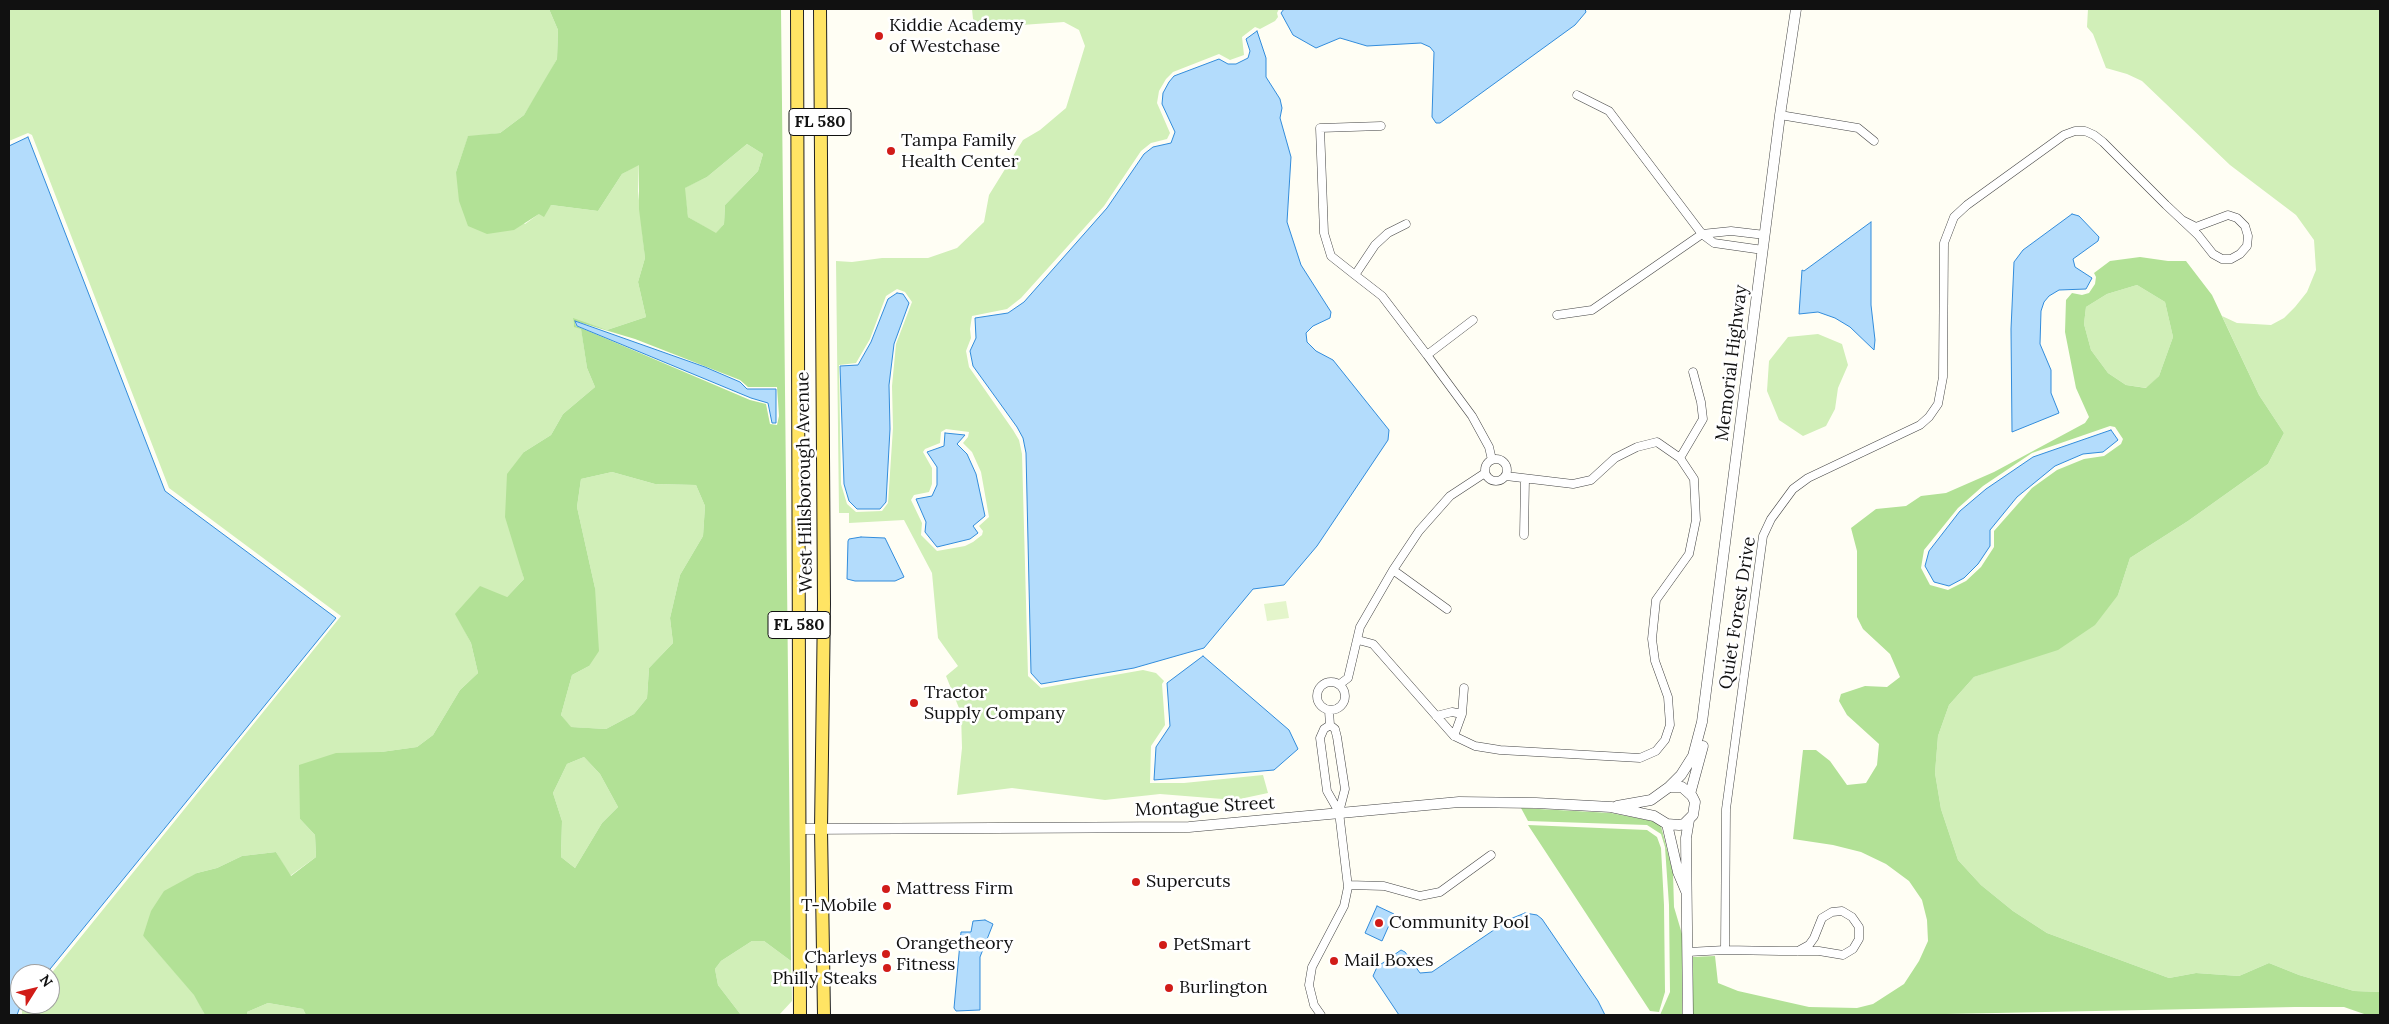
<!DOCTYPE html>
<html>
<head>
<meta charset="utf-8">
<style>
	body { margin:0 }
	#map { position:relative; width:2389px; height:1024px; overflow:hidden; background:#fffef4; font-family:Lora,serif }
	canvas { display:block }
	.frame { position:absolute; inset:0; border:10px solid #111; pointer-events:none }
	.north { position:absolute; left:10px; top:964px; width:50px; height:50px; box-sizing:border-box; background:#fff; border:1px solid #a0a0a0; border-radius:50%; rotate:54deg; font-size:14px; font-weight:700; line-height:20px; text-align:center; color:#111 }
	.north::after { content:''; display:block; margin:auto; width:18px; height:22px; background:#d11c18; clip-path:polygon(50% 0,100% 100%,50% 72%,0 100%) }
</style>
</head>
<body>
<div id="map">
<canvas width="2389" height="1024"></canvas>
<div class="frame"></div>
<div class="north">N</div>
</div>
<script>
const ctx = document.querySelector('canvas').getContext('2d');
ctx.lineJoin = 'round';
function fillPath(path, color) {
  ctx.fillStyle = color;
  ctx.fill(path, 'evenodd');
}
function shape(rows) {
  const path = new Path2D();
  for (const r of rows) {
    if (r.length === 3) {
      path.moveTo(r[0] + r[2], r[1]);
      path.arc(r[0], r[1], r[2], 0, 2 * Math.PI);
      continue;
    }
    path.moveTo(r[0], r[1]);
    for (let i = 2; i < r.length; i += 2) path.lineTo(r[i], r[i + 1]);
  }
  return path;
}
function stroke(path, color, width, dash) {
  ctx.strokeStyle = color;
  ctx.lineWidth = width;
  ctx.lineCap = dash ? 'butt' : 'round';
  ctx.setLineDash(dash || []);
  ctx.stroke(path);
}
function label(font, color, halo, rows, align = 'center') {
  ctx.font = font + ' Lora,serif';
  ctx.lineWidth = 5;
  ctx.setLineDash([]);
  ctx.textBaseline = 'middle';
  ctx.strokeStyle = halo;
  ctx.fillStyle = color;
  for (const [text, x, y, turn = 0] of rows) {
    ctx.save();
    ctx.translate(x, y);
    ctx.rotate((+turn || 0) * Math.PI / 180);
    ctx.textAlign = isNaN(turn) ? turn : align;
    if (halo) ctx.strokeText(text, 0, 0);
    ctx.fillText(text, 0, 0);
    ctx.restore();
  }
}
fillPath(shape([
	[9,9,549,9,558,30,557,59,543,85,524,115,500,133,468,137,456,172,525,224,551,205,598,211,622,174,639,164,638,191,645,258,638,282,646,317,607,330,573,319,574,326,581,328,587,368,595,387,563,414,551,435,524,452,517,552,524,579,507,597,456,614,471,643,478,673,460,690,433,735,417,747,381,752,300,819,315,835,316,857,290,876,276,852,242,856,217,868,197,873,143,936,195,995,205,1015,22,1015,22,1009,27,1004,50,1004,50,975,341,616,169,488,32,135,28,133,9,141],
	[972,9,1279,9,1277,13,1278,17,1275,21,1260,29,1255,27,1242,37,1244,55,1230,60,1219,54,1173,72,1166,79,1159,91,1157,103,1170,133,1167,139,1151,143,1141,151,1104,206,1021,298,1007,309,972,316,970,329,971,338,966,351,969,367,1013,430,1019,440,1022,454,1028,676,1041,688,1143,670,1156,673,1164,681,1162,684,1165,725,1151,746,1150,783,1184,783,1263,775,1268,793,1235,800,1160,794,1105,800,1012,788,957,795,962,748,961,713,946,676,958,666,938,638,932,573,904,520,849,523,849,513,839,513,836,261,852,262,882,258,928,258,957,248,984,222,989,195,1023,140,1040,130,1066,108,1085,46,1079,30,1064,22,979,28,973,19],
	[897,289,905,292,912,302,896,344,892,386,893,428,888,503,882,511,856,512,847,504,841,484,839,365,856,363,870,339,886,296],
	[946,429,969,432,968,437,963,443,972,452,981,472,989,517,979,526,983,531,982,535,973,542,965,546,937,551,921,535,922,523,911,500,914,495,929,492,932,484,932,468,923,452,925,449,940,443,941,432],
	[2088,9,2380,9,2380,992,2354,991,2299,975,2269,963,2239,976,2196,973,2169,978,2047,933,2013,911,1981,885,1958,860,1941,809,1935,773,1938,736,1949,705,1974,677,2006,666,2118,595,2130,558,2188,521,2268,464,2284,433,2259,395,2222,316,2237,323,2271,325,2284,318,2295,307,2307,292,2316,270,2314,240,2296,215,2230,165,2142,81,2127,74,2106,68,2093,34,2087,27],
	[747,144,763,154,758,171,725,205,724,224,716,234,688,217,684,188,707,177],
	[2137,285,2165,302,2173,337,2159,376,2147,388,2126,385,2108,373,2091,350,2084,324,2086,307,2107,294],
	[1818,334,1842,344,1848,365,1838,388,1835,409,1826,426,1803,436,1779,420,1767,391,1769,361,1788,337],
	[612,472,655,484,696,485,705,506,703,536,680,575,670,618,673,643,649,668,647,698,634,714,606,729,570,727,561,715,572,675,589,666,595,588,577,507,581,479],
	[584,757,600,774,618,807,602,823,575,868,561,857,562,821,553,793,567,764],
	[752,941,764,941,791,961,792,1001,779,1015,741,1015,718,985,715,969,721,961],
	[268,1003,303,1009,306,1015,247,1015,247,1012]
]), '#d1efb8');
fillPath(shape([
	[549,9,781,9,791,961,764,941,752,941,721,961,715,969,718,985,741,1015,306,1015,303,1009,268,1003,247,1012,247,1015,205,1015,194,995,143,936,151,911,164,891,197,873,217,868,242,856,276,852,291,876,316,857,315,835,300,819,299,765,336,753,381,752,417,747,433,735,460,690,478,673,471,643,455,614,480,586,507,597,524,579,505,517,507,474,524,452,551,435,563,414,595,387,587,368,581,329,574,327,573,318,607,330,646,317,638,282,645,258,639,209,639,165,622,174,598,211,551,205,544,217,539,214,514,230,487,234,468,226,459,201,456,172,468,136,500,133,524,115,557,59,558,30],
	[747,144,763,154,758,171,725,205,724,224,716,233,688,217,685,188,707,177],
	[575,321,635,339,740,380,748,387,777,387,779,416,777,425,770,424,766,404,750,400,593,333,576,326],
	[612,472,655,484,696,485,705,506,703,536,680,575,670,618,673,643,649,668,647,698,634,714,606,729,571,727,561,715,572,675,589,666,599,651,595,588,577,507,581,479],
	[584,757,600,774,618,807,602,823,575,868,561,857,562,821,553,793,567,764],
	[2140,257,2168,261,2186,261,2212,295,2259,395,2284,433,2268,464,2188,521,2130,558,2118,595,2095,625,2058,650,1974,677,1949,705,1938,736,1935,773,1941,809,1958,860,1981,885,2013,911,2047,933,2169,978,2196,973,2239,976,2269,963,2299,975,2354,991,2380,992,2380,1015,2367,1015,2344,1007,2295,1007,1896,1015,1693,1015,1693,957,1715,956,1718,983,1738,991,1809,1007,1857,1008,1873,1004,1904,984,1919,961,1928,941,1927,920,1922,900,1909,881,1886,864,1861,852,1833,845,1793,839,1803,750,1816,750,1830,761,1847,785,1866,783,1877,765,1879,744,1847,715,1839,701,1841,694,1865,686,1887,687,1900,677,1890,654,1863,629,1857,617,1857,551,1851,528,1876,509,1906,506,1921,496,1946,493,1994,472,2085,423,2089,417,2076,388,2065,332,2066,300,2072,293,2082,295,2089,293,2095,284,2096,277,2094,273,2110,261],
	[2137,285,2165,302,2173,337,2159,376,2146,388,2126,385,2108,373,2091,350,2084,324,2086,307,2107,294],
	[2110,426,2115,427,2123,439,2121,444,2104,456,2084,459,2057,470,2032,488,1994,531,1994,547,1981,567,1966,581,1948,590,1930,585,1921,568,1924,550,1958,508,1983,486,2032,453],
	[1521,808,1611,813,1652,821,1661,826,1673,873,1674,907,1682,934,1682,1015,1660,1015,1670,992,1669,905,1665,847,1661,834,1647,825,1528,821],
	[1528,825,1647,830,1657,837,1661,848,1664,905,1665,992,1659,1012,1650,1011]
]), '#b2e196');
fillPath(shape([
	[1286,601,1289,618,1267,621,1264,604]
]), '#e4f5cb');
const water = shape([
	[1284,9,1585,9,1586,12,1575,25,1440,123,1436,123,1432,117,1434,52,1430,47,1421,43,1367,46,1340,38,1316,48,1293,35,1281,13,1284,9],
	[1257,31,1266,58,1266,77,1280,99,1282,108,1280,118,1291,157,1287,222,1301,265,1331,312,1330,318,1313,326,1306,333,1307,342,1316,351,1333,360,1389,430,1388,440,1317,546,1284,585,1253,589,1204,648,1134,668,1041,684,1031,673,1026,453,1023,438,1017,427,973,366,970,351,976,338,975,318,1008,313,1024,302,1107,208,1144,154,1153,147,1171,143,1175,132,1162,104,1163,93,1169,82,1174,76,1219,59,1228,64,1236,64,1248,58,1250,51,1246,39,1257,31],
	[28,137,165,491,336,618,46,974,20,974,21,1004,17,1015,9,1015,9,146,28,137],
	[2072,214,2079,216,2099,237,2098,241,2073,259,2075,267,2092,278,2086,289,2059,290,2049,296,2044,302,2041,311,2040,344,2051,370,2051,393,2059,413,2012,432,2011,329,2014,262,2023,250,2072,214],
	[1871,222,1871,305,1875,340,1874,350,1850,327,1835,318,1818,312,1799,314,1802,270,1804,271,1871,222],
	[897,293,903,294,909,303,894,344,889,385,890,429,886,502,880,509,857,509,849,501,844,484,840,366,858,365,871,342,888,299,897,293],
	[575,321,705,367,740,382,747,389,776,389,776,423,772,423,768,403,751,398,577,326,575,321],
	[2111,430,2118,440,2103,452,2083,454,2055,466,2017,497,1990,530,1990,546,1978,564,1964,578,1949,586,1934,582,1925,566,1929,551,1960,511,1986,489,2033,457,2111,430],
	[945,433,965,435,957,444,967,454,976,474,985,516,973,526,978,533,970,539,937,547,925,532,926,522,916,499,932,496,937,485,937,467,927,452,944,446,945,433],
	[861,537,885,538,904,577,895,581,855,581,847,579,848,541,849,539,861,537],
	[1203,656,1289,730,1298,749,1274,770,1154,780,1156,747,1170,726,1167,683,1203,656],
	[1377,906,1394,914,1382,941,1365,933,1377,906],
	[1525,913,1537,915,1542,919,1598,1001,1605,1015,1399,1015,1373,976,1377,967,1401,950,1405,952,1420,973,1432,972,1510,919,1525,913],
	[985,920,993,924,980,957,980,1010,956,1011,954,1008,961,932,971,932,973,921,985,920]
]);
fillPath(water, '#b3dcfc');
stroke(water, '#328cdb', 1);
const minor = shape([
	[1577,95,1609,111,1702,234,1714,243,1763,250],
	[1780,115,1858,128,1874,141],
	[1381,126,1320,128,1324,233,1331,256,1355,275,1375,245,1388,233,1406,224],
	[1355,275,1382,296,1427,355,1473,320],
	[1557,315,1592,310,1702,234,1731,231,1765,235],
	[1427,355,1472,416,1489,447,1492,460],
	[1496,470,11],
	[1506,476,1573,484,1591,480,1615,458,1637,447,1657,442,1680,458],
	[1524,535,1525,479],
	[1447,609,1393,570,1419,531,1450,496,1485,473],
	[1358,640,1373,644,1454,736,1462,714,1464,688],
	[1331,696,14],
	[1340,684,1348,678,1360,627,1393,570],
	[1329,711,1330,725,1335,729,1337,737,1345,789,1339,812],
	[1436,716,1452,712,1462,714],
	[1454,736,1475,746,1500,750,1640,758,1656,751,1665,740,1670,725,1668,697,1655,661,1652,639,1656,600,1689,554,1696,520,1694,479,1680,458,1703,419,1701,402,1693,372],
	[1348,885,1384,886,1420,896,1440,892,1491,855],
	[1725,950,1726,809,1763,536,1771,519,1793,489,1808,478,1920,425,1929,417,1938,404,1943,377,1944,243,1954,217,1967,205,2064,135,2075,131,2085,131,2094,135,2103,142,2166,205,2198,235,2213,254,2222,259,2231,259,2240,254,2247,246,2248,236,2245,226,2237,218,2228,215,2196,227,2182,220],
	[1688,952,1725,950,1780,951,1819,951,1843,955,1853,949,1859,939,1859,927,1852,917,1842,911,1832,912,1822,918,1814,938,1809,945,1798,951],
	[1321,1015,1314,1005,1309,985,1312,967,1344,906,1348,887,1339,812,1327,791,1320,738,1324,729,1330,725]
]);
const tertiary = shape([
	[1669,787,1681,775,1693,756,1702,722,1780,115,1796,9],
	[1690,794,1703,746],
	[1617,806,1651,800,1669,787,1682,787,1692,796,1695,802,1693,815,1684,824,1679,825,1667,824],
	[799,829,1189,827,1459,802,1536,803,1611,807,1654,816,1667,824,1678,872,1686,891],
	[1688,1015,1686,838,1689,820]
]);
const primary = shape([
	[797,9,800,1015],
	[820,9,824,604,821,829,824,1015]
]);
stroke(minor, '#444', 9);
stroke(tertiary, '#444', 11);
stroke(primary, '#222', 14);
stroke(minor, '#fff', 8);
stroke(tertiary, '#fff', 10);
stroke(primary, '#ffe464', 12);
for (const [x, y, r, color] of [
	[879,36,5,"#d11c18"],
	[891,151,5,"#d11c18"],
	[914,703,5,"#d11c18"],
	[1136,882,5,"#d11c18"],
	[886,889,5,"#d11c18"],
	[887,906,5,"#d11c18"],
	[1379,923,5,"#d11c18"],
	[1163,945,5,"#d11c18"],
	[886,954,5,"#d11c18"],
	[1334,961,5,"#d11c18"],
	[887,968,5,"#d11c18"],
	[1169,988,5,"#d11c18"]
]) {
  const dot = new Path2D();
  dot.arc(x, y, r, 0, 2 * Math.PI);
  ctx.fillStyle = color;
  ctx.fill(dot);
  stroke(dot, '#fff', 2);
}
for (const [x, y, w] of [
	[820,122,62],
	[799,625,62]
]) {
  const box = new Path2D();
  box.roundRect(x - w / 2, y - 13.5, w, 27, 4);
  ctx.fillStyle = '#fff';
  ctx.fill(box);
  stroke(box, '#111', 1);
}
label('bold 16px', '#111', null, [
	["FL 580",820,122],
	["FL 580",799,625]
]);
label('18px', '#111', '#fff', [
	["Kiddie Academy",889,26],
	["of Westchase",889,47],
	["Tampa Family",901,141],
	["Health Center",901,162],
	["Tractor",924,693],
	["Supply Company",924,714],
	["Supercuts",1146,882],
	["Mattress Firm",896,889],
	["T-Mobile",877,906,"right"],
	["Community Pool",1389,923],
	["Orangetheory",896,944],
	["Fitness",896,965],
	["PetSmart",1173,945],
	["Charleys",877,958,"right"],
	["Philly Steaks",877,979,"right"],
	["Mail Boxes",1344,961],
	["Burlington",1179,988]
], 'left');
label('18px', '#111', '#fff', [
	["Memorial Highway",1732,363,-83],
	["West Hillsborough Avenue",805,482,-91],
	["Quiet Forest Drive",1738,613,-81],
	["Montague Street",1205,807,-3]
]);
</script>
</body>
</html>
